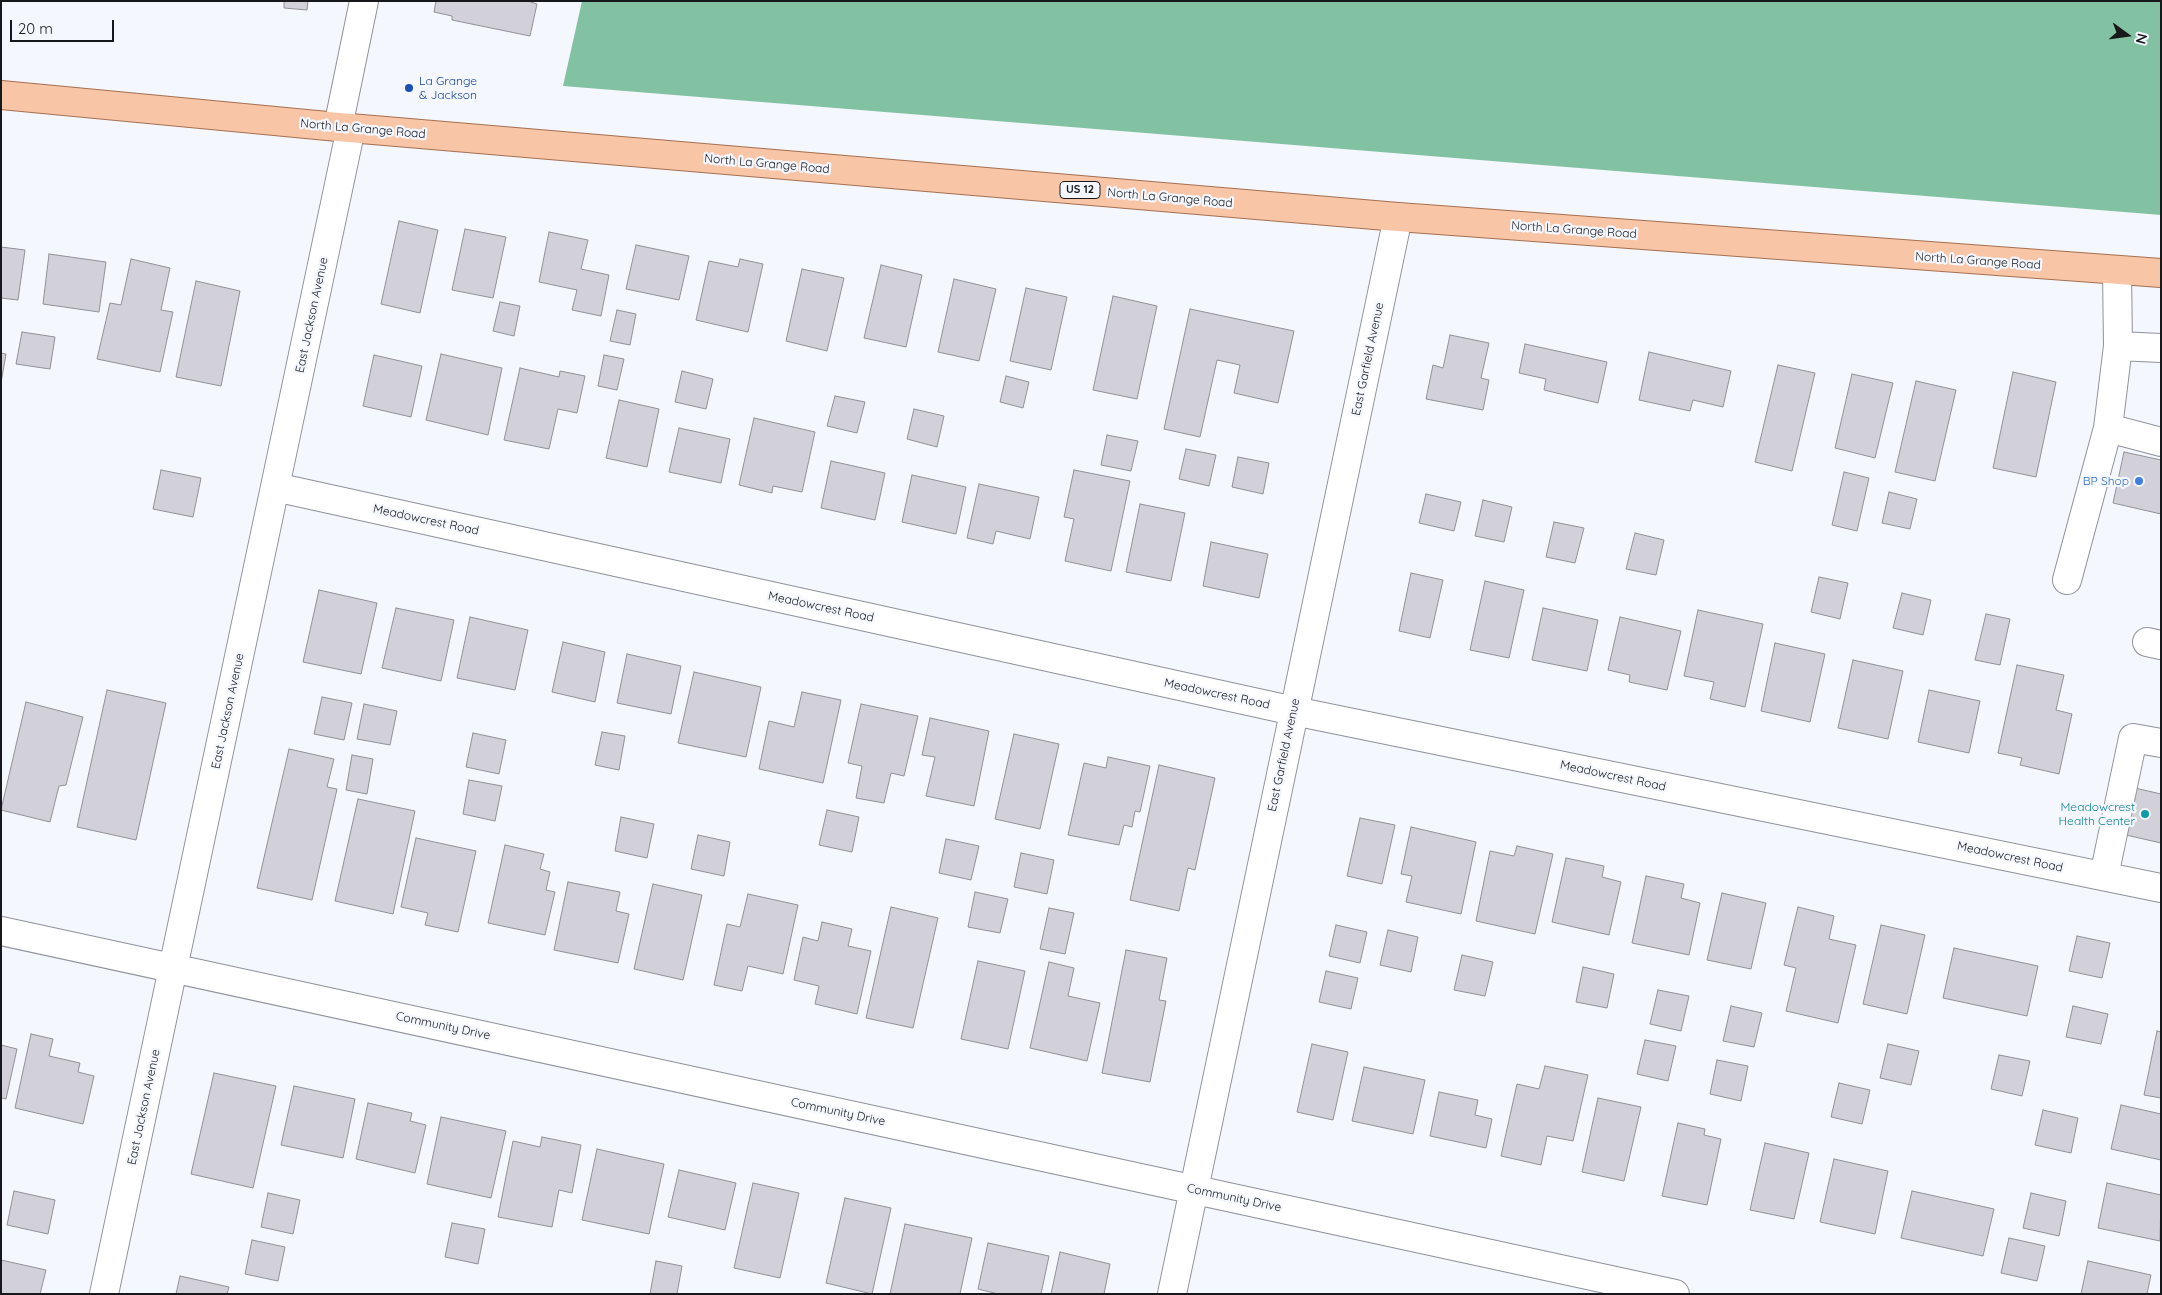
<!DOCTYPE html>
<html>
<head>
<meta charset="utf-8">
<style>
	body { margin:0 }
	#map { position:relative; width:2162px; height:1295px; overflow:hidden; background:#f4f7fe; font-family:Quicksand,sans-serif }
	canvas { display:block }
	.frame { position:absolute; inset:0; border:2px solid #16181b; pointer-events:none }
	.north { position:absolute; left:2102px; top:10px; width:50px; height:50px; -webkit-text-stroke:4px #f4f7fe; paint-order:stroke; rotate:104deg; font-size:14px; font-weight:700; line-height:20px; text-align:center; color:#16181b }
	.north::after { content:''; display:block; margin:auto; width:18px; height:22px; background:#16181b; clip-path:polygon(50% 0,100% 100%,50% 72%,0 100%) }
	.scale { position:absolute; left:10px; top:20px; width:104px; height:22px; box-sizing:border-box; border:2px solid #16181b; border-top:0; padding-left:6px; font-size:15px; line-height:18px; white-space:nowrap; color:#16181b; -webkit-text-stroke:4px #f4f7fe; paint-order:stroke }
</style>
</head>
<body>
<div id="map">
<canvas width="2162" height="1295"></canvas>
<div class="frame"></div>
<div class="north">N</div>
<div class="scale">20 m</div>
</div>
<script>
const ctx = document.querySelector('canvas').getContext('2d');
ctx.lineJoin = 'round';
function fillPath(path, color) {
  ctx.fillStyle = color;
  ctx.fill(path, 'evenodd');
}
function shape(rows) {
  const path = new Path2D();
  for (const r of rows) {
    path.moveTo(r[0], r[1]);
    for (let i = 2; i < r.length; i += 2) path.lineTo(r[i], r[i + 1]);
  }
  return path;
}
function stroke(path, color, width, dash) {
  ctx.strokeStyle = color;
  ctx.lineWidth = width;
  ctx.lineCap = dash ? 'butt' : 'round';
  ctx.setLineDash(dash || []);
  ctx.stroke(path);
}
function label(font, color, halo, rows, align = 'center') {
  ctx.font = font + ' Quicksand,sans-serif';
  ctx.lineWidth = 4.5;
  ctx.setLineDash([]);
  ctx.textBaseline = 'middle';
  ctx.strokeStyle = halo;
  ctx.fillStyle = color;
  for (const [text, x, y, turn = 0] of rows) {
    ctx.save();
    ctx.translate(x, y);
    ctx.rotate((+turn || 0) * Math.PI / 180);
    ctx.textAlign = isNaN(turn) ? turn : align;
    if (halo) ctx.strokeText(text, 0, 0);
    ctx.fillText(text, 0, 0);
    ctx.restore();
  }
}
fillPath(shape([
	[582,1,2161,1,2161,215,563,86]
]), '#82c2a3');
const building = shape([
	[284,1,308,1,307,10,284,8,284,1],
	[436,1,528,1,537,4,530,36,452,20,452,16,434,12,436,1],
	[399,221,438,230,420,313,381,304,399,221],
	[465,229,506,237,493,298,452,290,465,229],
	[549,232,588,240,581,269,609,275,601,316,572,310,577,290,539,282,549,232],
	[636,245,689,256,679,300,626,289,636,245],
	[1,247,25,250,18,300,1,298,1,247],
	[49,254,106,262,99,312,43,304,49,254],
	[131,259,170,268,161,310,173,312,160,372,97,359,110,303,121,305,131,259],
	[740,259,763,264,748,332,696,320,709,261,738,267,740,259],
	[881,265,922,275,906,347,864,338,881,265],
	[802,269,844,278,827,351,786,341,802,269],
	[954,279,996,289,979,361,938,352,954,279],
	[196,281,240,291,221,386,176,377,196,281],
	[1026,288,1067,297,1051,370,1010,361,1026,288],
	[1113,296,1157,306,1137,399,1093,390,1113,296],
	[500,302,520,306,514,336,493,331,500,302],
	[1190,309,1294,331,1278,403,1234,393,1240,365,1217,360,1200,437,1164,429,1190,309],
	[617,310,636,314,630,345,610,341,617,310],
	[22,332,55,337,50,369,16,364,22,332],
	[1450,335,1489,343,1481,378,1489,380,1483,410,1426,399,1433,365,1443,368,1450,335],
	[1525,344,1607,362,1598,403,1544,390,1546,379,1519,373,1525,344],
	[1649,352,1731,371,1723,407,1693,400,1690,411,1639,400,1649,352],
	[1,353,6,354,1,383,1,353],
	[441,354,502,368,488,435,426,420,441,354],
	[374,355,422,366,411,417,363,406,374,355],
	[604,355,624,359,617,390,598,386,604,355],
	[1778,365,1815,373,1792,471,1755,462,1778,365],
	[520,368,559,377,560,371,585,376,577,413,558,409,549,449,504,440,520,368],
	[682,371,713,379,706,409,675,402,682,371],
	[2013,372,2056,382,2036,477,1993,468,2013,372],
	[1852,374,1893,383,1875,458,1835,448,1852,374],
	[1006,376,1029,382,1023,408,1000,402,1006,376],
	[1916,381,1956,390,1935,481,1895,472,1916,381],
	[835,396,865,402,857,433,827,426,835,396],
	[619,400,659,409,647,467,606,458,619,400],
	[914,409,944,416,937,447,907,439,914,409],
	[754,418,815,432,802,492,773,486,772,493,739,485,754,418],
	[679,428,730,439,721,483,669,472,679,428],
	[1107,435,1138,441,1131,471,1101,465,1107,435],
	[1186,449,1216,455,1209,486,1179,479,1186,449],
	[2124,452,2161,460,2161,514,2113,503,2124,452],
	[1238,457,1269,463,1263,494,1232,487,1238,457],
	[831,461,885,473,875,520,821,508,831,461],
	[161,470,201,478,193,517,153,509,161,470],
	[1074,470,1130,481,1111,571,1065,561,1074,519,1064,517,1074,470],
	[1844,472,1869,478,1857,531,1832,525,1844,472],
	[912,475,966,487,956,534,902,522,912,475],
	[979,484,1039,497,1030,539,996,531,993,544,967,538,979,484],
	[1889,492,1917,499,1910,529,1882,523,1889,492],
	[1426,494,1461,502,1454,531,1419,523,1426,494],
	[1483,500,1512,507,1504,542,1475,536,1483,500],
	[1140,504,1185,513,1171,581,1126,572,1140,504],
	[1554,522,1584,528,1575,563,1546,557,1554,522],
	[1635,533,1664,540,1656,575,1626,569,1635,533],
	[1211,542,1268,554,1259,598,1203,586,1211,542],
	[1411,573,1443,580,1430,638,1399,631,1411,573],
	[1819,577,1848,583,1840,619,1811,612,1819,577],
	[1485,581,1524,590,1509,658,1470,650,1485,581],
	[319,590,377,603,361,674,303,662,319,590],
	[1902,593,1931,600,1923,635,1893,628,1902,593],
	[396,608,454,620,441,681,382,668,396,608],
	[1543,608,1598,620,1587,671,1532,660,1543,608],
	[1698,610,1763,624,1745,707,1710,699,1714,682,1684,676,1698,610],
	[1986,614,2010,619,2000,665,1975,660,1986,614],
	[470,617,528,630,515,690,457,678,470,617],
	[1620,617,1681,631,1667,690,1629,682,1630,675,1608,670,1620,617],
	[563,642,605,652,595,702,552,692,563,642],
	[1775,643,1825,654,1810,722,1761,711,1775,643],
	[627,654,681,666,671,714,617,703,627,654],
	[1853,660,1903,671,1888,739,1838,728,1853,660],
	[2017,665,2064,675,2056,710,2072,714,2059,774,2020,765,2022,758,1998,753,2017,665],
	[694,672,761,687,746,757,678,743,694,672],
	[107,690,166,703,136,840,77,827,107,690],
	[1929,690,1980,701,1969,753,1918,742,1929,690],
	[802,692,841,700,823,783,759,769,769,721,794,727,802,692],
	[322,697,352,703,344,740,314,734,322,697],
	[26,702,83,717,66,785,59,786,50,822,1,810,26,702],
	[364,704,397,711,390,745,357,739,364,704],
	[861,704,918,716,904,776,891,773,884,803,856,798,862,766,848,763,861,704],
	[930,718,989,731,974,806,926,796,935,757,922,755,930,718],
	[602,732,625,736,619,770,595,765,602,732],
	[473,733,506,740,499,774,466,767,473,733],
	[1014,734,1059,744,1040,829,995,819,1014,734],
	[289,749,334,759,327,787,337,789,312,900,257,888,289,749],
	[352,755,373,759,367,794,346,790,352,755],
	[1108,757,1150,766,1140,812,1135,811,1132,827,1124,825,1119,845,1068,835,1084,763,1106,768,1108,757],
	[1159,765,1215,778,1195,870,1188,868,1179,911,1130,900,1159,765],
	[469,780,502,786,495,821,463,814,469,780],
	[2135,788,2161,794,2161,843,2126,835,2135,788],
	[358,799,415,811,393,914,335,901,358,799],
	[827,810,859,817,852,852,819,845,827,810],
	[621,817,654,824,647,858,615,851,621,817],
	[1360,818,1395,825,1382,884,1347,876,1360,818],
	[1411,827,1476,842,1461,914,1406,902,1412,876,1401,874,1411,827],
	[698,835,730,842,724,876,691,869,698,835],
	[416,838,476,851,458,932,425,925,428,913,401,907,416,838],
	[946,839,979,846,971,880,939,873,946,839],
	[505,845,544,854,540,869,550,872,546,890,555,892,545,935,488,923,505,845],
	[1517,846,1553,854,1535,934,1476,921,1490,851,1514,856,1517,846],
	[1021,853,1054,860,1047,894,1014,887,1021,853],
	[1566,858,1604,866,1602,877,1621,882,1609,935,1552,922,1566,858],
	[1646,876,1684,884,1681,898,1700,903,1689,955,1632,943,1646,876],
	[568,882,620,892,616,911,629,914,618,963,554,950,568,882],
	[653,884,702,895,683,980,634,969,653,884],
	[975,892,1008,899,1000,933,968,927,975,892],
	[1722,893,1766,903,1751,969,1707,960,1722,893],
	[748,894,798,905,783,974,748,966,742,991,714,985,727,924,740,927,748,894],
	[891,907,938,918,913,1028,866,1018,891,907],
	[1798,907,1834,916,1829,939,1856,945,1838,1023,1786,1011,1796,968,1784,965,1798,907],
	[1049,908,1074,913,1065,954,1040,949,1049,908],
	[822,922,852,929,848,946,871,951,857,1014,815,1004,819,986,794,980,803,937,818,941,822,922],
	[1336,925,1367,932,1360,963,1329,956,1336,925],
	[1881,925,1925,935,1907,1014,1863,1004,1881,925],
	[1388,930,1418,937,1411,972,1380,965,1388,930],
	[2077,936,2110,943,2102,978,2069,971,2077,936],
	[1954,948,2038,966,2027,1016,1943,998,1954,948],
	[1126,950,1167,958,1159,1000,1166,1001,1150,1082,1102,1073,1126,950],
	[1462,955,1493,962,1485,996,1454,990,1462,955],
	[978,961,1025,971,1008,1049,961,1039,978,961],
	[1049,962,1074,968,1068,996,1100,1003,1087,1061,1030,1048,1049,962],
	[1583,967,1614,974,1607,1008,1576,1002,1583,967],
	[1326,971,1358,978,1351,1009,1319,1002,1326,971],
	[1658,990,1689,996,1681,1031,1650,1024,1658,990],
	[1731,1006,1762,1013,1754,1047,1723,1041,1731,1006],
	[2073,1006,2108,1014,2101,1044,2066,1037,2073,1006],
	[2157,1031,2161,1032,2161,1098,2144,1095,2157,1031],
	[31,1034,53,1039,49,1056,80,1063,78,1072,94,1076,83,1124,15,1108,31,1034],
	[1645,1040,1676,1046,1668,1081,1637,1074,1645,1040],
	[1312,1044,1348,1052,1333,1120,1297,1112,1312,1044],
	[1888,1044,1919,1051,1911,1085,1880,1078,1888,1044],
	[1,1045,17,1049,6,1099,1,1098,1,1045],
	[1999,1055,2030,1061,2022,1096,1991,1089,1999,1055],
	[1717,1060,1748,1066,1741,1101,1710,1094,1717,1060],
	[1545,1066,1588,1075,1573,1141,1547,1136,1541,1165,1501,1156,1517,1084,1539,1089,1545,1066],
	[1364,1067,1425,1080,1413,1134,1352,1121,1364,1067],
	[214,1073,276,1086,253,1188,191,1174,214,1073],
	[1839,1083,1870,1090,1862,1124,1831,1117,1839,1083],
	[294,1086,355,1099,343,1158,281,1145,294,1086],
	[1439,1092,1478,1100,1475,1115,1492,1119,1486,1148,1430,1136,1439,1092],
	[1598,1098,1641,1107,1624,1181,1582,1172,1598,1098],
	[368,1103,412,1113,410,1121,426,1125,415,1173,356,1159,368,1103],
	[2121,1105,2161,1114,2161,1160,2111,1149,2121,1105],
	[2043,1110,2078,1118,2071,1153,2035,1145,2043,1110],
	[441,1117,506,1131,491,1198,427,1184,441,1117],
	[1678,1123,1705,1129,1704,1135,1721,1139,1707,1205,1662,1196,1678,1123],
	[542,1137,581,1145,572,1193,559,1190,552,1227,498,1217,513,1141,540,1147,542,1137],
	[1765,1143,1809,1153,1794,1219,1750,1210,1765,1143],
	[597,1149,664,1164,649,1234,582,1220,597,1149],
	[1834,1159,1888,1171,1875,1234,1820,1222,1834,1159],
	[679,1170,736,1183,725,1230,668,1217,679,1170],
	[753,1183,799,1193,780,1278,734,1268,753,1183],
	[2107,1183,2161,1195,2160,1241,2098,1228,2107,1183],
	[14,1191,55,1200,48,1234,7,1225,14,1191],
	[1912,1191,1994,1209,1983,1256,1901,1238,1912,1191],
	[268,1193,300,1200,293,1234,261,1227,268,1193],
	[2031,1193,2066,1201,2059,1236,2023,1228,2031,1193],
	[845,1198,891,1208,872,1294,826,1283,845,1198],
	[452,1223,485,1229,478,1264,445,1257,452,1223],
	[905,1224,972,1238,960,1294,890,1294,905,1224],
	[2009,1238,2045,1246,2037,1281,2001,1273,2009,1238],
	[252,1240,285,1247,278,1281,245,1274,252,1240],
	[988,1243,1049,1256,1041,1294,998,1294,978,1289,988,1243],
	[1060,1252,1110,1264,1104,1294,1051,1294,1060,1252],
	[1,1260,46,1270,40,1294,1,1294,1,1260],
	[656,1261,682,1266,677,1294,650,1294,656,1261],
	[2088,1261,2151,1275,2147,1294,2081,1294,2088,1261],
	[180,1276,229,1287,227,1294,176,1294,180,1276]
]);
fillPath(building, '#d2d1da');
stroke(building, '#919099', 1);
const minor = shape([
	[338,127,364,1],
	[2117,271,2118,346,2108,428,2161,442],
	[2118,346,2161,348],
	[275,487,1294,711,2161,888],
	[2067,580,2108,428],
	[2147,642,2161,645],
	[2104,876,2133,738,2161,743],
	[1,931,1675,1294],
	[104,1294,351,128],
	[1172,1294,1398,217]
]);
const major = shape([
	[1,95,338,127,1398,217,2161,273]
]);
stroke(minor, '#8f929b', 30);
stroke(major, '#a66f50', 30);
stroke(minor, '#fff', 28);
stroke(major, '#f8c5a7', 28);
for (const [x, y, r, color] of [
	[409,88,5,"#1a4fb4"],
	[2139,481,5,"#3f7fe0"],
	[2145,814,5,"#0f9aa8"]
]) {
  const dot = new Path2D();
  dot.arc(x, y, r, 0, 2 * Math.PI);
  ctx.fillStyle = color;
  ctx.fill(dot);
  stroke(dot, '#f4f7fe', 2);
}
for (const [x, y, w] of [
	[1080,190,40]
]) {
  const box = new Path2D();
  box.roundRect(x - w / 2, y - 8.5, w, 17, 4);
  ctx.fillStyle = '#f4f7fe';
  ctx.fill(box);
  stroke(box, '#16181b', 1);
}
label('bold 11px', '#16181b', null, [
	["US 12",1080,190]
]);
label('12px', '#164399', '#f4f7fe', [
	["La Grange",419,81],
	["& Jackson",419,95]
], 'left');
label('12px', '#16181b', '#f4f7fe', [
	["North La Grange Road",363,129,5],
	["North La Grange Road",767,164,5],
	["North La Grange Road",1170,198,5],
	["North La Grange Road",1574,230,4],
	["North La Grange Road",1978,261,4],
	["East Jackson Avenue",312,315,-78],
	["East Garfield Avenue",1368,359,-78],
	["Meadowcrest Road",426,520,12],
	["Meadowcrest Road",821,607,12],
	["Meadowcrest Road",1217,694,12],
	["East Jackson Avenue",228,711,-78],
	["East Garfield Avenue",1284,755,-78],
	["Meadowcrest Road",1613,776,12],
	["Meadowcrest Road",2010,857,12],
	["Community Drive",443,1026,12],
	["East Jackson Avenue",144,1107,-78],
	["Community Drive",838,1112,12],
	["Community Drive",1234,1198,12]
]);
label('12px', '#366cbe', '#f4f7fe', [
	["BP Shop",2129,481]
], 'right');
label('12px', '#0d838f', '#f4f7fe', [
	["Meadowcrest",2135,807],
	["Health Center",2135,821]
], 'right');
</script>
</body>
</html>
